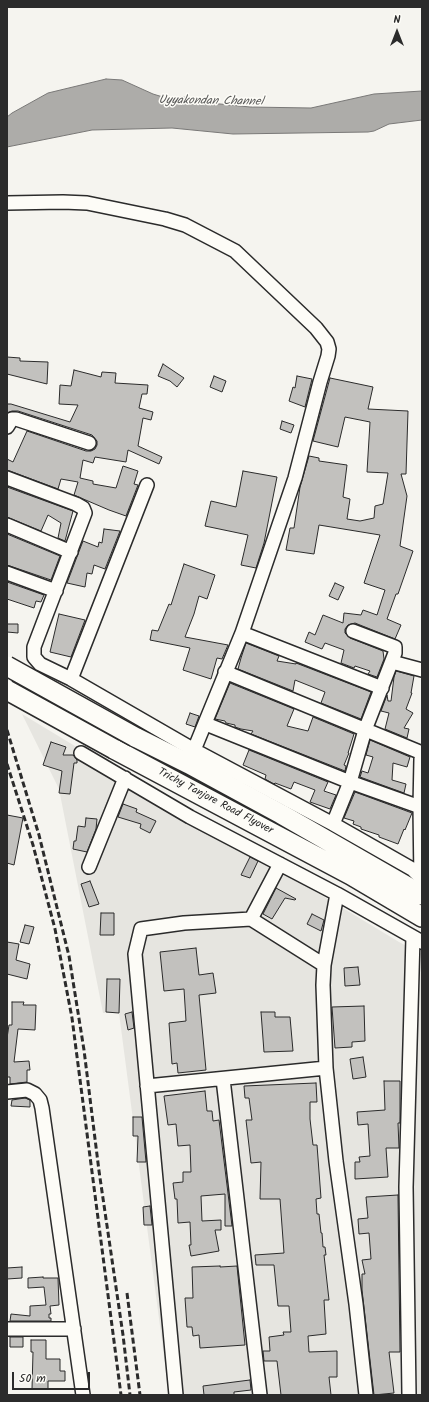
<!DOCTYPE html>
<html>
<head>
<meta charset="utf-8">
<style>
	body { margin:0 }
	#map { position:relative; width:429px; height:1402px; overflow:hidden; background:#f5f4ef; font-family:Kalam,sans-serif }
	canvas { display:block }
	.frame { position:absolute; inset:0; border:8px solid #2b2b2b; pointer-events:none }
	.north { position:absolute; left:377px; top:12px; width:40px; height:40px; -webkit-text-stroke:3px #fdfcf7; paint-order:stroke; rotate:0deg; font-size:11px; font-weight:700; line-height:16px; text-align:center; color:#2b2b2b }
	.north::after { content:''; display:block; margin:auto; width:14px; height:18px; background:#2b2b2b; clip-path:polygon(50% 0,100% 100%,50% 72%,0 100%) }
	.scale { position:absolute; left:12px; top:1372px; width:78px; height:18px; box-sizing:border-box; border:2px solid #2b2b2b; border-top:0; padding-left:5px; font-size:12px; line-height:14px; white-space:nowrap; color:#2b2b2b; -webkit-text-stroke:3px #fdfcf7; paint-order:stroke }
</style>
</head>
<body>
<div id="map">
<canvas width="429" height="1402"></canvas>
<div class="frame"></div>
<div class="north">N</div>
<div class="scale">50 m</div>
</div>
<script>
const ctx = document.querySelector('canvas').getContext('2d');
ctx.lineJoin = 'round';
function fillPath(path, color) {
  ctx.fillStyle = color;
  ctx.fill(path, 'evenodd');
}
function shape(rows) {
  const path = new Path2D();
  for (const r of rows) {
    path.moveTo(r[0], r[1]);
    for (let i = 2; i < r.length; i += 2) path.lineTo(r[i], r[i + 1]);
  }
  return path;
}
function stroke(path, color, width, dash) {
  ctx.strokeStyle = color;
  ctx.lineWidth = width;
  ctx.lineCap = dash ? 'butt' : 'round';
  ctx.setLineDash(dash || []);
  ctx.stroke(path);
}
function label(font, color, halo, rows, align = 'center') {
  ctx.font = font + ' Kalam,sans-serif';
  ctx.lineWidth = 3;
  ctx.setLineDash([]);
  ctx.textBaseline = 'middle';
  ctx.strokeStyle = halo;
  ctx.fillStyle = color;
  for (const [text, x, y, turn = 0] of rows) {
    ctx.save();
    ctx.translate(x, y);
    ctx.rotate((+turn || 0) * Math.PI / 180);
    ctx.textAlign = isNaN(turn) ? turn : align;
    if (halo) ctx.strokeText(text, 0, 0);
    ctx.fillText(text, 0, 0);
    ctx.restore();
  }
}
fillPath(shape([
	[22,714,399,942,422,954,422,1395,169,1395,119,1013,103,1013,59,789]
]), '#e6e5e0');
const water = shape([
	[106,79,122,80,153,94,166,98,189,97,210,103,250,107,311,108,374,94,422,91,422,120,389,124,374,131,368,132,233,134,172,128,92,130,7,147,7,117,12,113,48,93,106,79]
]);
fillPath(water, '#adaca9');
stroke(water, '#797877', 1);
const building = shape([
	[7,357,20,358,20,361,48,362,47,384,7,374,7,357],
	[163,364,184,378,177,387,170,381,158,376,163,364],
	[74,370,101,377,102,372,116,373,115,383,148,385,147,394,142,394,139,408,153,412,151,420,143,418,138,446,162,457,159,464,128,450,126,462,95,457,93,463,83,460,80,478,93,481,93,484,116,488,123,466,138,471,134,484,138,485,126,516,109,510,74,495,78,482,61,479,58,489,7,470,7,459,13,462,27,431,86,451,91,451,95,449,97,445,97,441,92,435,18,411,12,411,7,413,7,404,11,404,70,422,78,405,59,404,60,385,71,386,74,370],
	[214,376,226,381,222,392,210,387,214,376],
	[297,376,312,379,305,407,289,401,293,387,295,388,297,376],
	[330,378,373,387,368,409,408,411,406,474,401,474,407,496,400,546,413,551,398,594,396,594,387,619,401,625,395,639,355,623,348,625,345,629,345,633,350,638,383,651,384,659,377,677,368,674,370,671,355,666,354,668,341,663,344,650,325,643,322,649,305,642,309,632,315,635,323,615,343,623,344,613,361,615,363,610,377,615,385,590,364,583,380,535,319,525,314,554,286,550,290,528,294,528,300,487,309,456,319,458,319,461,347,465,343,497,350,499,347,519,360,521,374,518,375,506,383,504,388,473,367,472,370,422,345,417,338,447,313,441,330,378],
	[282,421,294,425,291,433,280,429,282,421],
	[243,471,277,477,264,543,256,568,241,565,248,535,205,526,211,501,236,507,243,471],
	[7,487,73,511,65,541,58,538,61,523,48,515,41,531,7,517,7,487],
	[104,529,120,531,105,569,94,565,92,574,87,573,85,587,67,583,83,541,98,547,99,542,102,543,104,529],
	[7,534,60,556,51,580,7,565,7,534],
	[184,564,215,575,207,599,199,596,194,614,185,637,228,645,222,659,217,658,211,679,183,670,190,648,150,640,152,630,158,631,169,604,171,605,184,564],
	[7,582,44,595,41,602,36,601,34,608,7,599,7,582],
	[335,583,344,587,338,600,329,596,335,583],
	[59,614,85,620,71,657,50,652,59,614],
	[7,624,18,624,18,633,7,632,7,624],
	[246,643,279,656,277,661,296,664,296,663,371,692,361,719,321,703,325,692,295,680,293,691,238,669,241,658,246,643],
	[396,671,414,676,411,693,412,693,406,709,413,713,404,728,409,729,407,738,385,729,389,713,381,711,387,695,388,701,391,701,394,677,396,671],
	[230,683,294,709,287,726,308,731,313,717,354,734,348,753,349,753,344,765,346,766,345,771,251,734,253,731,241,729,235,727,235,725,226,723,225,721,215,719,230,683],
	[190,713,199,716,195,727,186,724,190,713],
	[370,740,410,757,407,767,393,763,392,780,406,784,404,793,360,777,362,771,368,773,373,757,366,755,370,740],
	[51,742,66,747,63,755,73,755,77,760,77,763,74,763,70,794,59,793,62,771,43,765,51,742],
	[249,750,328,782,324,791,336,795,330,809,310,802,315,790,294,782,291,789,275,783,274,784,265,779,266,775,243,765,249,750],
	[355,792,412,813,405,830,404,829,398,844,379,837,379,835,361,829,361,827,353,824,354,821,344,818,355,792],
	[123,804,137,809,136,812,156,821,150,833,140,828,141,824,118,817,123,804],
	[7,815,23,818,14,865,7,863,7,815],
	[86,818,97,819,96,829,87,852,73,849,74,841,76,841,78,826,85,827,86,818],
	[250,857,258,861,250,878,241,875,250,857],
	[90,881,99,904,89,907,81,884,90,881],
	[276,888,296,899,295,900,285,898,272,919,263,914,276,888],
	[101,913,114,913,114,935,100,935,101,913],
	[312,914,324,920,321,931,307,924,312,914],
	[25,925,34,927,29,944,20,942,25,925],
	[7,942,19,944,16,960,30,964,27,979,7,974,7,942],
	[196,948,199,975,213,973,216,993,199,995,206,1070,178,1073,177,1063,172,1064,169,1023,186,1021,184,989,164,991,160,952,196,948],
	[358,967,360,985,345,986,344,968,358,967],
	[107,979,120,979,119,1013,106,1012,107,979],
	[12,1002,24,1002,23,1005,36,1005,35,1030,18,1029,14,1062,29,1061,30,1070,27,1070,27,1082,10,1084,10,1077,7,1077,7,1038,9,1025,12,1025,12,1002],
	[364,1006,365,1041,352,1042,352,1047,335,1048,332,1007,364,1006],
	[132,1012,134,1028,128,1030,125,1014,132,1012],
	[261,1012,275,1012,275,1017,290,1017,293,1051,264,1052,261,1012],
	[363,1057,366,1077,353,1079,350,1059,363,1057],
	[384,1081,400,1081,400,1123,398,1123,399,1148,386,1148,388,1177,355,1179,355,1162,360,1162,359,1157,370,1156,368,1124,358,1125,357,1112,385,1110,384,1081],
	[316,1083,317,1102,310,1102,310,1119,313,1145,317,1145,321,1198,316,1199,317,1214,319,1214,321,1233,322,1233,323,1247,325,1247,326,1255,324,1255,329,1300,324,1300,326,1334,308,1336,309,1352,337,1351,337,1377,329,1377,331,1395,281,1395,277,1361,264,1361,263,1351,270,1351,269,1337,284,1335,283,1332,291,1332,289,1306,278,1306,274,1265,256,1265,255,1255,284,1253,280,1199,260,1199,261,1162,251,1163,246,1120,252,1120,249,1098,245,1098,244,1086,316,1083],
	[205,1091,207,1111,212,1111,213,1121,219,1120,232,1226,225,1226,225,1194,201,1196,202,1221,221,1220,221,1230,215,1230,219,1251,191,1256,189,1245,191,1245,190,1222,178,1223,177,1199,175,1199,173,1183,183,1182,183,1172,191,1172,190,1145,178,1146,176,1124,168,1125,164,1096,205,1091],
	[25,1098,30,1100,30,1107,11,1106,12,1100,25,1098],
	[133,1117,142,1117,146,1162,137,1162,138,1136,133,1136,133,1117],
	[398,1195,400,1352,389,1352,394,1393,374,1395,362,1290,362,1274,365,1274,362,1260,371,1259,369,1233,359,1234,358,1219,368,1218,366,1197,398,1195],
	[150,1206,152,1225,144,1225,143,1207,150,1206],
	[220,1266,220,1267,237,1266,245,1345,200,1348,199,1335,193,1336,192,1327,187,1327,185,1298,193,1298,192,1267,220,1266],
	[22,1267,22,1278,7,1279,7,1268,22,1267],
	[43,1277,43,1278,58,1278,59,1305,50,1306,51,1314,49,1314,49,1318,51,1318,51,1321,10,1321,11,1314,30,1316,30,1306,46,1305,44,1287,28,1288,28,1278,43,1277],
	[10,1337,23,1337,23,1347,10,1347,10,1337],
	[31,1340,46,1340,46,1359,60,1359,60,1371,65,1371,65,1381,48,1381,48,1389,32,1389,33,1352,31,1352,31,1340],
	[250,1380,251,1390,234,1392,234,1395,204,1395,203,1386,250,1380]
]);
fillPath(building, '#c2c1be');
stroke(building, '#2b2b2b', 1);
const minor = shape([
	[7,203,63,202,87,203,165,219,185,225,235,251,316,328,327,342,329,349,328,356,320,382,295,478,242,633,194,750],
	[7,427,12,419,16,419,89,443],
	[7,478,76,504,83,508,85,513,34,647,34,657,40,664,71,679,194,750,333,824,412,869,422,879],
	[7,525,71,552],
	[7,573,56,591],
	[242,633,382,688],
	[392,662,422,670],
	[225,672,422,753],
	[71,679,147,485],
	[206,724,350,782,420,807],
	[81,753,190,817,337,894,422,942],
	[333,824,350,782,365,730,395,653,395,647,353,631],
	[89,867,125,778],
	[421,882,420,807,421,759,422,756],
	[337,894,324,965,323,985,326,1068,336,1161,356,1304,366,1395],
	[251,919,280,864],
	[223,1079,260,1395],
	[147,1086,326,1068],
	[7,1092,27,1090,35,1094,40,1100,42,1108,83,1395],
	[7,1329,74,1329],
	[176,1395,135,954,141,929,184,923,251,919,324,965],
	[409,1395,406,1187,413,937]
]);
const highway = shape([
	[135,737,189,764,281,814,422,895],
	[114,749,351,875,422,917]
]);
stroke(minor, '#2b2b2b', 16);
stroke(highway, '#2b2b2b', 22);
stroke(minor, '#fdfcf7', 13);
stroke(highway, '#fdfcf7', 19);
stroke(shape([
	[7,730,39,835,69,956,84,1050,99,1171,123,1335,130,1395],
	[7,764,33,845,55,929,72,1018,121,1395],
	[127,1293,140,1395]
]), '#2b2b2b', 3, [6, 3]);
const highwayBridge = shape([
	[7,666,135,737],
	[7,690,114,749]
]);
stroke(highwayBridge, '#2b2b2b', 22, []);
stroke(highwayBridge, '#fdfcf7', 19);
label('11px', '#2b2b2b', '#fdfcf7', [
	["Trichy Tanjore Road Flyover",215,802,28]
]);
label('italic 12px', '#585857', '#fdfcf7', [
	["Uyyakondan Channel",211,102,1]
]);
</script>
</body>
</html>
